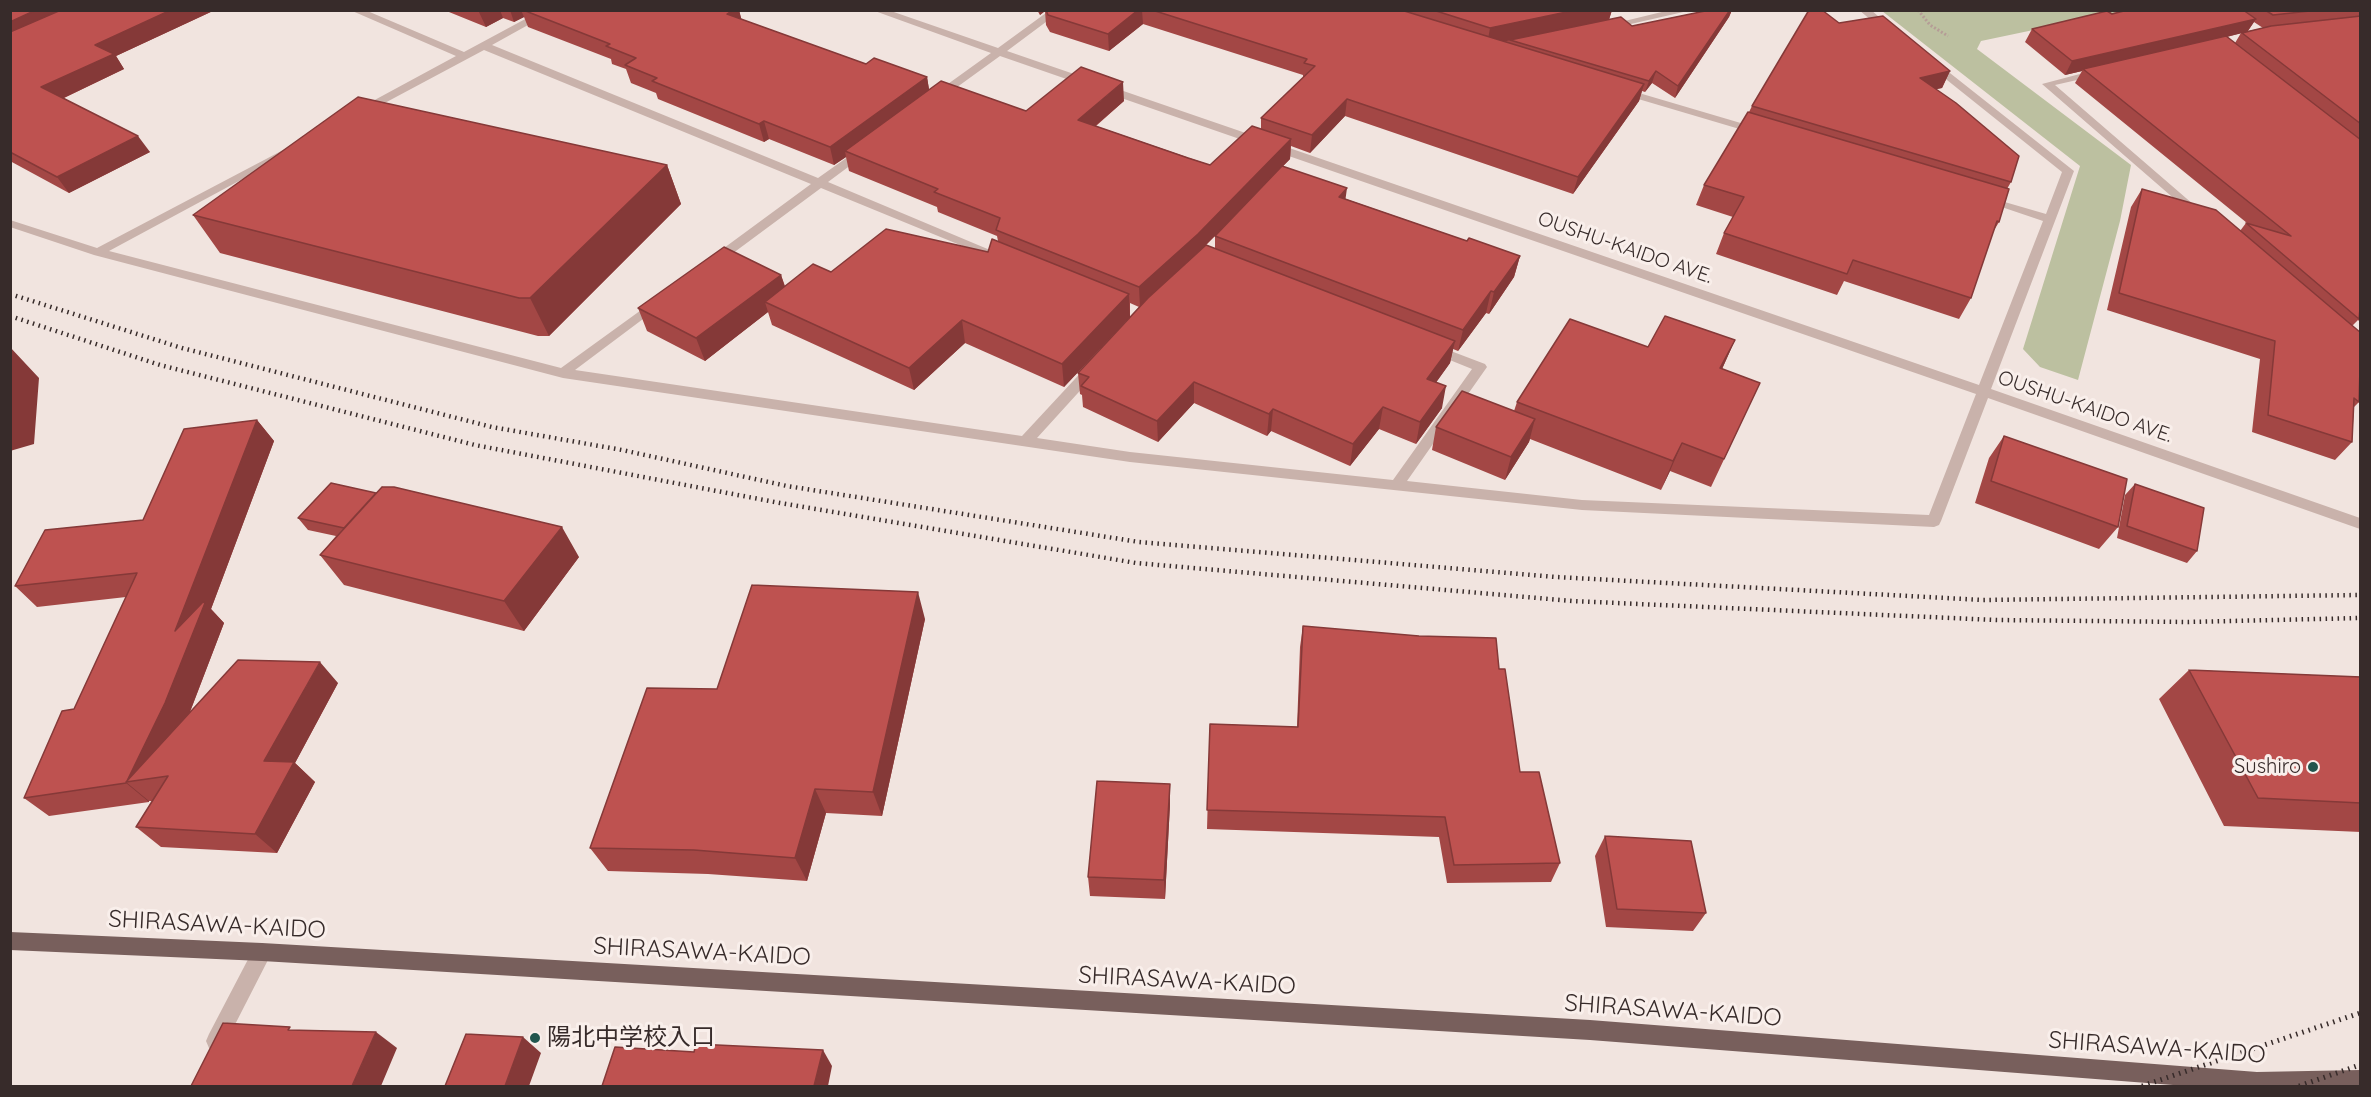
<!DOCTYPE html>
<html>
<head>
<meta charset="utf-8">
<style>
	body { margin:0 }
	#map { position:relative; width:2371px; height:1097px; overflow:hidden; background:#f1e4df; font-family:Quicksand,sans-serif }
	canvas { display:block }
	.frame { position:absolute; inset:0; border:12px solid #372b2a; pointer-events:none }
</style>
</head>
<body>
<div id="map">
<canvas width="2371" height="1097"></canvas>
<div class="frame"></div>
</div>
<script>
const ctx = document.querySelector('canvas').getContext('2d');
ctx.lineJoin = 'round';
function fillPath(path, color) {
  ctx.fillStyle = color;
  ctx.fill(path, 'evenodd');
}
function shape(rows) {
  const path = new Path2D();
  for (const r of rows) {
    path.moveTo(r[0], r[1]);
    for (let i = 2; i < r.length; i += 2) path.lineTo(r[i], r[i + 1]);
  }
  return path;
}
function stroke(path, color, width, dash) {
  ctx.strokeStyle = color;
  ctx.lineWidth = width;
  ctx.lineCap = dash ? 'butt' : 'round';
  ctx.setLineDash(dash || []);
  ctx.stroke(path);
}
function label(font, color, halo, rows, align = 'center') {
  ctx.font = font + ' Quicksand,"Noto Sans JP",sans-serif';
  ctx.lineWidth = 6;
  ctx.setLineDash([]);
  ctx.textBaseline = 'middle';
  ctx.strokeStyle = halo;
  ctx.fillStyle = color;
  for (const [text, x, y, turn = 0] of rows) {
    ctx.save();
    ctx.translate(x, y);
    ctx.rotate((+turn || 0) * Math.PI / 180);
    ctx.textAlign = isNaN(turn) ? turn : align;
    if (halo) ctx.strokeText(text, 0, 0);
    ctx.fillText(text, 0, 0);
    ctx.restore();
  }
}
fillPath(shape([
	[1882,11,2124,11,1981,41,1977,49,2131,165,2120,221,2078,380,2040,367,2023,349,2080,166]
]), '#bcc0a0');
stroke(shape([
	[1918,10,1930,25,1948,36]
]), '#b59c96', 3, [2, 2]);
fillPath(shape([
	[350,10,365,10,464,52,542,10,555,10,492,45,818,178,859,149,867,149,867,153,828,182,1009,258,1007,261,999,261,821,188,717,265,709,265,709,259,811,184,484,50,366,113,358,113,358,109,456,56,350,10],
	[872,10,888,10,998,48,1050,10,1062,10,1007,51,1979,385,2043,221,1978,199,1984,196,2046,214,2062,172,1927,64,1936,62,2074,171,1991,389,2360,518,2360,529,1988,398,1941,521,1939,525,1934,527,1582,510,1130,462,563,378,94,255,10,227,10,220,97,248,285,149,289,150,289,154,109,251,561,368,655,300,661,304,659,307,575,370,1022,436,1087,366,1092,365,1097,366,1099,369,1097,372,1037,438,1130,452,1393,480,1472,369,1430,352,1428,349,1435,345,1485,364,1487,367,1407,481,1582,500,1929,515,1976,394,1000,56,942,98,934,98,934,94,991,53,872,10],
	[1670,10,1692,10,1609,29,1604,26,1670,10],
	[1859,10,1871,10,1893,29,1884,31,1859,10],
	[2095,70,2100,73,2099,75,2055,85,2201,211,2201,215,2193,215,2042,84,2095,70],
	[1622,88,1761,129,1762,131,1757,134,1753,133,1618,93,1618,89,1622,88],
	[262,943,269,946,271,952,269,958,223,1048,216,1051,209,1048,206,1041,209,1034,255,946,262,943]
]), '#c9b2ab');
fillPath(shape([
	[10,932,262,943,1590,1020,2257,1072,2360,1070,2360,1086,2186,1086,1590,1040,262,961,10,950,10,932]
]), '#785f5c');
stroke(shape([
	[10,294,182,348,492,427,622,450,787,486,1139,542,1556,577,1983,600,2360,595],
	[10,316,160,365,475,445,780,503,1136,563,1572,601,1996,620,2188,622,2360,618]
]), '#372b2a', 4.5, [1.5, 4.5]);
stroke(shape([
	[2142,1086,2360,1013],
	[2299,1086,2360,1065]
]), '#372b2a', 5, [1.5, 5]);
fillPath(shape([
	[10,10,215,10,116,56,124,69,64,98,150,152,69,193,10,161],
	[444,10,739,10,741,19,866,64,927,77,929,90,1026,111,1124,101,1096,126,1210,165,1261,129,1261,118,1303,78,1303,75,1143,24,1109,51,1050,32,1046,25,1045,11,1040,15,1037,10,1612,10,1609,19,1632,26,1710,10,1732,10,1729,17,1675,98,1652,83,1645,92,1642,91,1639,101,1573,194,1345,116,1310,153,1291,146,1290,159,1283,166,1346,199,1467,241,1520,256,1514,277,1489,314,1486,313,1458,351,1453,349,1450,363,1436,382,1442,408,1416,444,1379,429,1350,466,1271,431,1267,436,1194,403,1158,442,1083,407,1082,395,1080,394,1078,373,1139,307,1130,303,1130,317,1064,387,965,343,914,390,772,325,768,312,705,361,647,331,638,308,781,275,785,286,831,272,988,252,998,241,997,236,938,212,937,207,849,171,846,157,834,165,769,139,764,142,658,99,656,93,631,83,626,69,612,64,611,59,528,27,524,17,514,22,503,18,486,27],
	[1215,236,1215,249,1206,245],
	[2128,10,2361,10,2361,323,2358,320,2352,326,2359,402,2354,407,2352,442,2335,460,2252,432,2260,359,2107,310,2131,207,2142,189,2240,231,2246,223,2247,223,2075,83,2082,71,2065,75,2025,42,2032,29],
	[2254,22,2263,28,2248,31],
	[2241,33,2235,43,2227,37],
	[1839,23,1950,71,1942,88,1936,89,2011,182,2007,189,1999,222,1993,232,1971,298,1959,319,1844,281,1837,295,1716,254,1724,233,1733,217,1696,205,1704,185,1749,112,1752,106],
	[667,165,681,204,549,336,538,336,220,253,193,215],
	[1735,340,1722,369,1760,383,1711,487,1670,471,1661,490,1530,439,1529,442,1505,480,1432,450,1436,427,1514,411,1517,402,1648,347],
	[257,420,274,441,211,609,224,623,190,712,338,683,295,763,315,782,277,853,161,847,136,827,152,801,149,801,149,802,49,816,24,798,74,709,126,597,37,607,15,586,143,520],
	[2004,436,2118,527,2099,549,1975,503,1989,458],
	[2135,484,2197,551,2187,563,2117,538,2125,495],
	[298,518,579,557,524,631,344,585,320,555,336,536,308,530],
	[925,619,882,816,826,813,807,881,708,874,608,871,590,848,717,689],
	[1303,626,1499,669,1520,772,1560,863,1551,882,1447,883,1439,837,1207,829,1210,724,1297,727,1300,647],
	[2189,670,2361,677,2361,832,2224,826,2159,699],
	[1170,804,1165,899,1090,896,1088,877],
	[1605,836,1706,913,1693,931,1606,927,1595,856]
]), '#a34745');
fillPath(shape([
	[36,10,83,10,10,42,10,22],
	[171,10,215,10,116,56,124,69,53,103,41,87,95,45],
	[478,10,500,10,503,18,486,27],
	[510,10,521,10,524,17,514,22],
	[733,10,739,10,743,25,727,14],
	[1039,10,1044,10,1045,11,1040,15],
	[1138,10,1142,10,1143,24,1109,51,1108,34],
	[1576,10,1612,10,1609,20,1487,45,1490,28],
	[1730,10,1732,10,1729,17,1675,98,1678,86],
	[2256,19,2247,32,2084,70,2083,69,2082,71,2065,75,2072,61],
	[1656,71,1652,83,1645,92,1649,81],
	[1950,71,1942,88,1913,94,1920,78],
	[927,77,930,95,845,151,846,157,834,165,830,147],
	[1123,82,1124,101,1080,139,1078,120],
	[1644,84,1639,101,1573,194,1578,177],
	[1347,99,1345,116,1310,153,1312,135],
	[764,121,769,139,764,142,759,124],
	[138,136,150,152,69,193,57,177],
	[1291,139,1290,159,1197,254,1140,307,1139,287],
	[667,165,681,204,549,336,530,298],
	[1347,188,1344,210,1339,197],
	[1520,256,1514,277,1489,314,1494,292],
	[781,275,788,297,765,302,768,312,705,361,696,338],
	[1491,291,1486,313,1458,351,1463,330],
	[1129,294,1130,317,1064,387,1062,364],
	[962,320,965,343,914,390,909,368],
	[1735,340,1722,369,1720,368],
	[1455,341,1450,363,1423,401,1427,379],
	[10,347,39,378,34,444,10,451],
	[1194,382,1194,403,1158,442,1157,421],
	[1446,386,1442,408,1416,444,1420,422],
	[1383,407,1379,429,1350,466,1353,444],
	[1273,409,1271,431,1267,436,1269,414],
	[1535,419,1529,442,1505,480,1511,457],
	[257,420,274,441,211,609,224,623,186,722,127,782,175,631],
	[1682,443,1670,471,1661,490,1673,461],
	[562,527,579,557,524,631,504,601],
	[918,592,925,619,882,816,873,792],
	[320,662,338,683,295,763,315,782,277,853,255,834,264,761],
	[126,782,149,801,149,802,126,783],
	[1170,784,1170,804,1165,899,1164,880],
	[815,789,826,813,807,881,795,858],
	[376,1032,397,1048,381,1086,352,1086],
	[523,1037,541,1053,529,1086,505,1086],
	[823,1050,832,1066,828,1086,814,1086]
]), '#853938');
const building = shape([
	[10,10,36,10,10,22,10,10],
	[61,10,171,10,95,45,114,54,41,87,138,136,57,177,10,152,10,32,61,10],
	[523,10,733,10,727,14,866,64,874,58,927,77,830,147,764,121,759,124,652,81,657,78,625,65,636,58,606,46,610,44,523,10],
	[1046,10,1138,10,1108,34,1048,15,1046,10],
	[1152,10,1401,10,1644,84,1578,177,1347,99,1312,135,1261,118,1315,66,1304,63,1307,59,1152,10],
	[1433,10,1576,10,1490,28,1433,10],
	[1710,10,1730,10,1678,86,1656,71,1649,81,1510,40,1621,17,1632,26,1710,10],
	[1809,10,1822,10,1839,23,1883,16,1950,71,1920,78,1956,103,2019,156,2011,182,1752,106,1809,10],
	[2128,10,2243,10,2256,19,2072,61,2032,29,2107,11,2112,14,2128,10],
	[2265,10,2319,10,2273,15,2265,10],
	[2361,16,2361,124,2242,33,2271,26,2361,16],
	[2226,36,2361,140,2361,298,2359,319,2246,223,2291,236,2083,69,2226,36],
	[1081,67,1123,82,1078,120,1188,158,1210,165,1252,126,1291,139,1198,234,1139,287,996,230,1000,218,934,192,938,189,845,151,941,81,1026,111,1081,67],
	[358,97,667,165,530,298,519,298,193,215,358,97],
	[1748,112,2009,189,1999,222,1997,221,1971,298,1853,260,1847,274,1724,233,1744,197,1704,185,1748,112],
	[1282,166,1347,188,1339,197,1467,241,1469,238,1520,256,1494,292,1491,291,1463,330,1215,236,1282,166],
	[2142,189,2216,210,2361,333,2359,402,2354,398,2352,442,2268,415,2275,341,2119,293,2142,189],
	[886,229,988,252,992,239,1129,294,1062,364,962,320,909,368,765,302,813,264,831,272,886,229],
	[1206,245,1455,341,1427,379,1446,386,1420,422,1383,407,1353,444,1273,409,1269,414,1194,382,1157,421,1081,386,1089,377,1078,373,1148,298,1206,245],
	[724,247,781,275,696,338,638,308,724,247],
	[1665,316,1735,340,1720,368,1760,383,1724,459,1682,443,1673,461,1517,402,1570,319,1648,347,1665,316],
	[1462,391,1535,419,1511,457,1436,427,1462,391],
	[257,420,175,631,203,602,205,603,165,703,126,783,24,798,62,711,74,709,137,573,15,586,45,530,143,520,184,429,257,420],
	[2004,436,2127,479,2118,527,1991,481,2004,436],
	[331,483,376,493,344,528,298,518,331,483],
	[2135,484,2204,508,2197,551,2127,526,2135,484],
	[382,487,394,487,562,527,504,601,320,555,382,487],
	[752,585,918,592,873,792,815,789,795,858,694,850,590,848,647,688,717,689,752,585],
	[1303,626,1419,636,1496,638,1499,669,1505,669,1520,772,1539,772,1560,863,1454,865,1445,817,1207,810,1210,724,1298,727,1303,626],
	[238,660,320,662,264,761,294,762,255,834,136,827,168,776,126,782,238,660],
	[2189,670,2361,677,2361,803,2258,798,2189,670],
	[1097,781,1170,784,1164,880,1088,877,1097,781],
	[1605,836,1691,841,1706,913,1617,909,1605,836],
	[223,1023,290,1027,288,1030,376,1032,352,1086,191,1086,223,1023],
	[466,1034,523,1037,505,1086,445,1086,466,1034],
	[696,1044,823,1050,814,1086,602,1086,615,1047,694,1052,696,1044]
]);
fillPath(building, '#be5250');
stroke(building, '#853938', 1.5);
for (const [x, y, r, color] of [
	[2313,767,6,"#22564e"],
	[535,1038,6,"#22564e"]
]) {
  const dot = new Path2D();
  dot.arc(x, y, r, 0, 2 * Math.PI);
  ctx.fillStyle = color;
  ctx.fill(dot);
  stroke(dot, '#f9efeb', 2);
}
label('20px', '#372b2a', '#f9efeb', [
	["OUSHU-KAIDO AVE.",1625,248,19],
	["OUSHU-KAIDO AVE.",2085,407,19]
]);
label('20px', '#372b2a', '#f9efeb', [
	["Sushiro",2301,767]
], 'right');
label('24px', '#372b2a', '#f9efeb', [
	["SHIRASAWA-KAIDO",217,925,3],
	["SHIRASAWA-KAIDO",702,952,3],
	["SHIRASAWA-KAIDO",1187,981,3],
	["SHIRASAWA-KAIDO",1673,1011,4],
	["SHIRASAWA-KAIDO",2157,1048,4]
]);
label('24px', '#372b2a', '#f9efeb', [
	["陽北中学校入口",547,1038]
], 'left');
</script>
</body>
</html>
